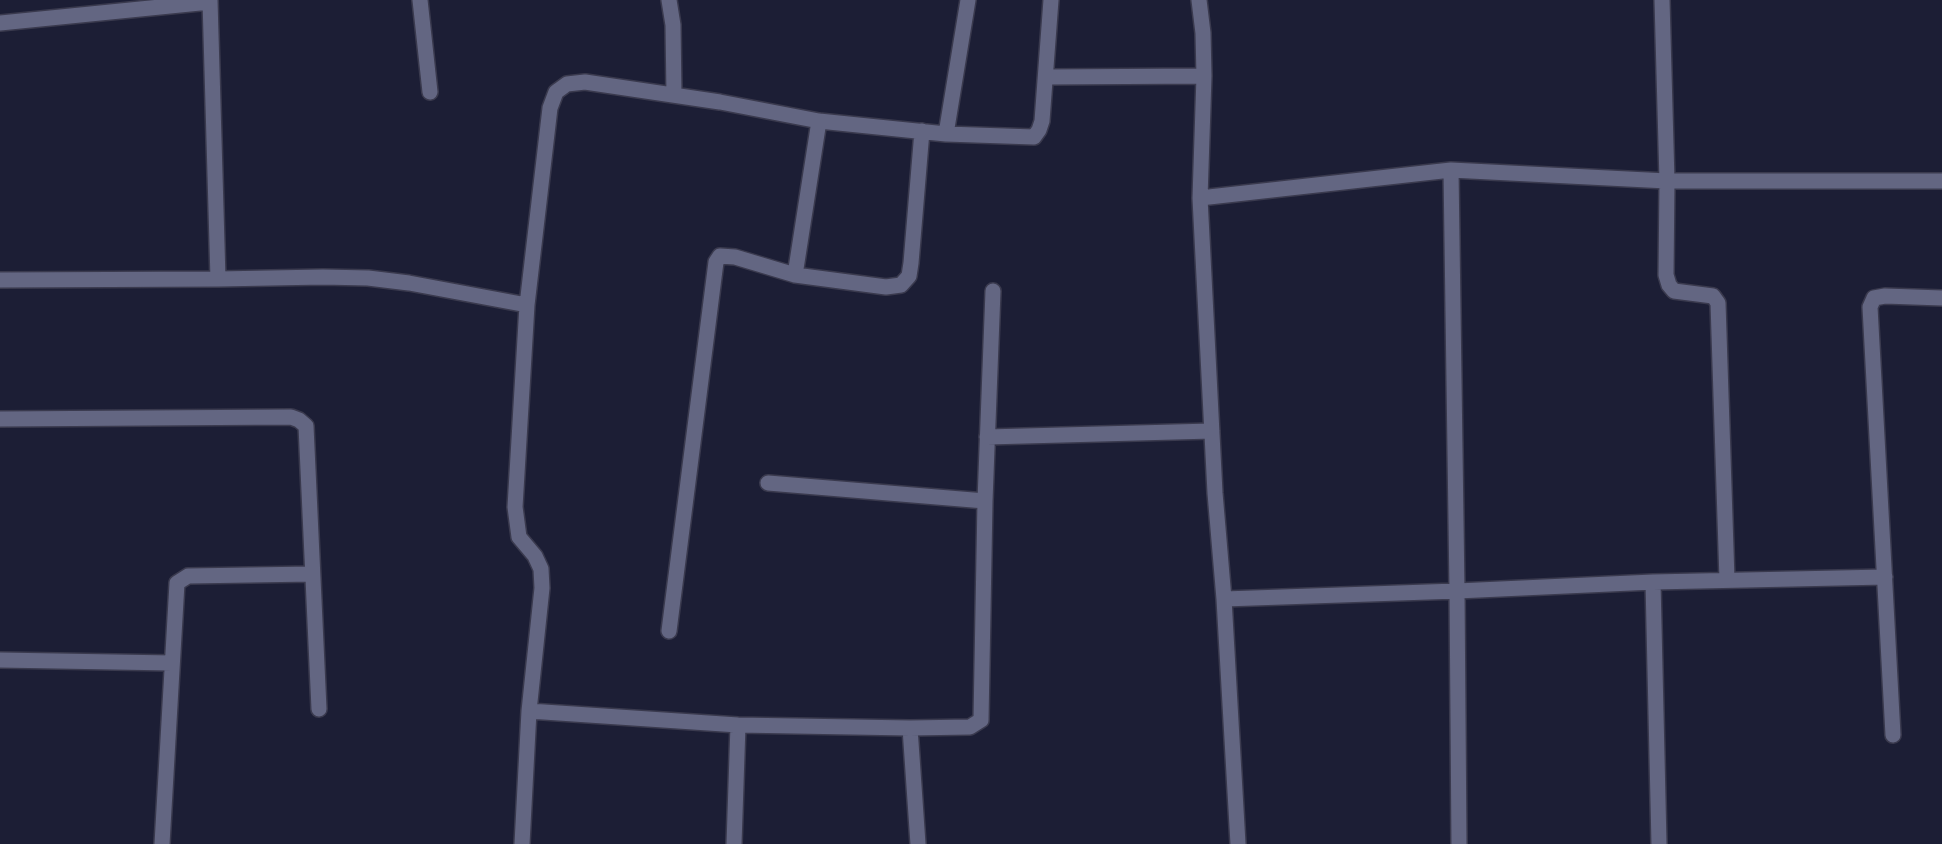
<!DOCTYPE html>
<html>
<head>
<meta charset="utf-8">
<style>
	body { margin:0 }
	canvas { display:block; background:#1c1e35 }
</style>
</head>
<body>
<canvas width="1942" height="844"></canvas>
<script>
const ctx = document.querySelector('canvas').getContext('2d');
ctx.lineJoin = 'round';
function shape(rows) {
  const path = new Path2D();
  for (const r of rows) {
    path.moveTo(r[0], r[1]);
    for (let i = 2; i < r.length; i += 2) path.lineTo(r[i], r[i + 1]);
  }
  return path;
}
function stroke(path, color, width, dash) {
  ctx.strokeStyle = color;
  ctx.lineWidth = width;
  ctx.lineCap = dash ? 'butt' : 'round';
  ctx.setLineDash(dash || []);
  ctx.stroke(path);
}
const minor = shape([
	[210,0,218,279],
	[420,0,430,92],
	[669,0,673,25,674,95],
	[1199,0,1203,33,1204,76,1200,198,1215,493,1224,599,1238,844],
	[1662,0,1667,181,1666,275,1669,285,1674,291,1713,296,1718,303,1727,580],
	[0,23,210,2],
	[1046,77,1204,76],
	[946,134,968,0],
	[1451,170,1457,591,1459,844],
	[1200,198,1451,170,1667,181,1942,181],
	[795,275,819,121],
	[0,280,218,279,323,277,368,278,409,283,527,305],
	[0,419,291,417,299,420,306,426,319,709],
	[987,437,1212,431],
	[768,483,985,501],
	[1653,582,1659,844],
	[1224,599,1457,591,1653,582,1885,577],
	[669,631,716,262,720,256,735,257,795,275,886,287,901,285,909,276,911,263,922,131],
	[0,660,172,663],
	[529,711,738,725,910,728,970,727,981,720,985,501,993,291],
	[910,728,918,844],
	[1893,735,1870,307,1874,298,1885,296,1942,298],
	[162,844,177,583,188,576,312,574],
	[522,844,529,711,542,588,541,569,535,556,519,537,515,507,527,305,550,108,556,92,567,84,585,82,720,102,819,121,946,134,1034,137,1039,130,1042,121,1051,0],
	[734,844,738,725]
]);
stroke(minor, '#3a3a4e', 18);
stroke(minor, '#636682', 15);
</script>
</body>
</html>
